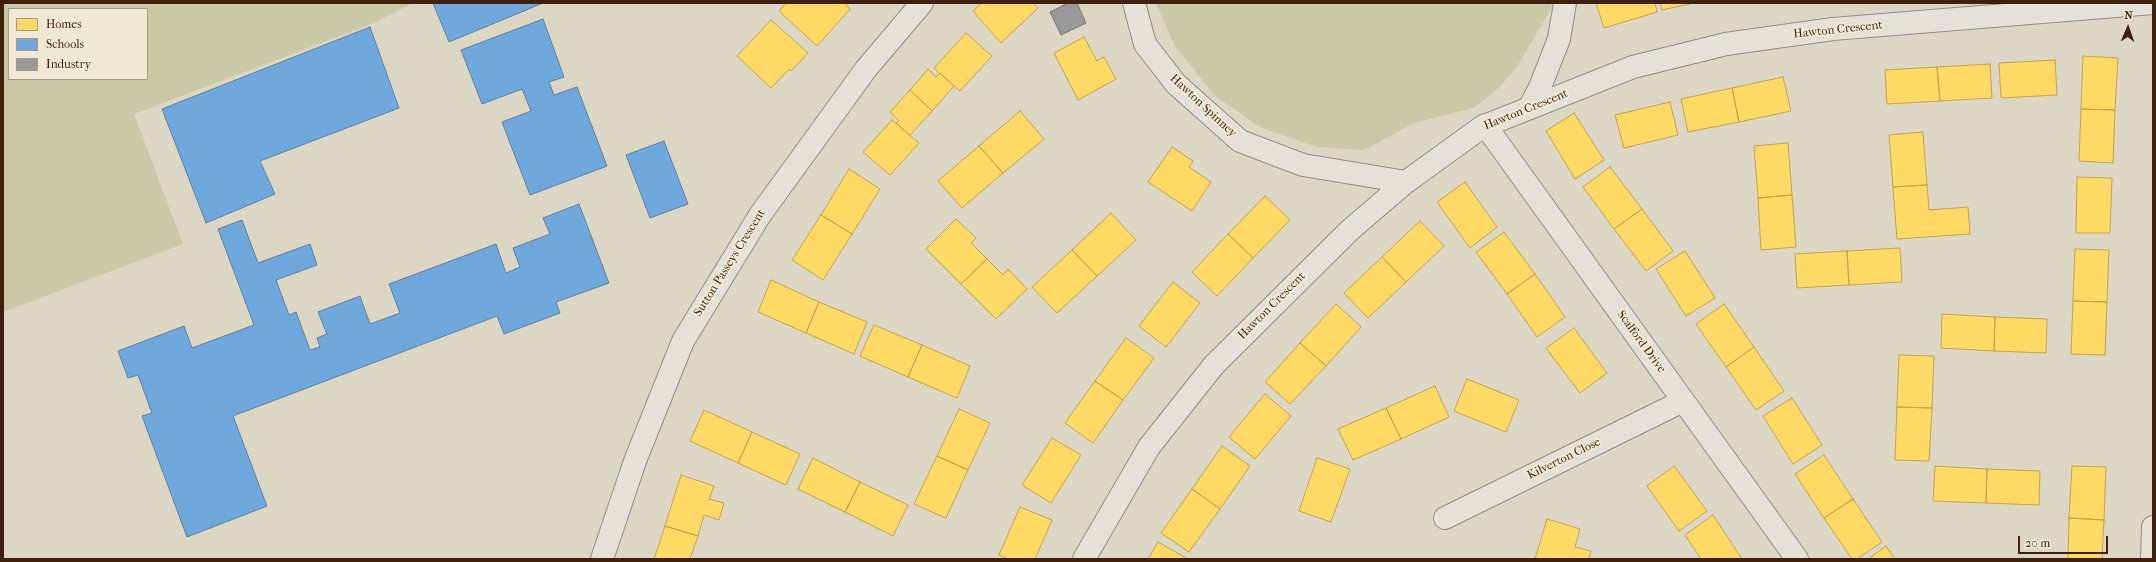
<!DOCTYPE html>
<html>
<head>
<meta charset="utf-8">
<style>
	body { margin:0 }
	#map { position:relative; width:2156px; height:562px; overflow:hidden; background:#dcd6c4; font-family:"IM FELL French Canon",serif }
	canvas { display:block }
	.frame { position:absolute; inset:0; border:4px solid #3f1f0e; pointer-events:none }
	.legend { position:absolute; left:8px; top:8px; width:140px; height:72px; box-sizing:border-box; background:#efe8d2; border:1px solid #a99884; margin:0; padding:5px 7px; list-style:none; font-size:12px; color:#3f1f0e }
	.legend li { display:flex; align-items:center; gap:8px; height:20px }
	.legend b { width:20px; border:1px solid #a99884 }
	.north { position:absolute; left:2108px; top:8px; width:40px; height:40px; -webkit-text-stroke:3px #efe8d2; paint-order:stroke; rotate:2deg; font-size:11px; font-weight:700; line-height:16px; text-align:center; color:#3f1f0e }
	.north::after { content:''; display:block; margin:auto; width:14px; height:18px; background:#3f1f0e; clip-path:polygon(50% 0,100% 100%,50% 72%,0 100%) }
	.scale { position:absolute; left:2018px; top:536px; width:90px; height:18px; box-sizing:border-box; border:2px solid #3f1f0e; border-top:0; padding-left:5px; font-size:12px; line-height:14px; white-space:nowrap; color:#3f1f0e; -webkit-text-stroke:3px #efe8d2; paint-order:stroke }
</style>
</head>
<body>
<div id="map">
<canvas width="2156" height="562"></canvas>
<div class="frame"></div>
<ul class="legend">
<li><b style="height:11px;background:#ffd966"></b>Homes</li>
<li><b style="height:11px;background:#6fa8dc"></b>Schools</li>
<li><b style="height:11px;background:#999"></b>Industry</li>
</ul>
<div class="north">N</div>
<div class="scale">20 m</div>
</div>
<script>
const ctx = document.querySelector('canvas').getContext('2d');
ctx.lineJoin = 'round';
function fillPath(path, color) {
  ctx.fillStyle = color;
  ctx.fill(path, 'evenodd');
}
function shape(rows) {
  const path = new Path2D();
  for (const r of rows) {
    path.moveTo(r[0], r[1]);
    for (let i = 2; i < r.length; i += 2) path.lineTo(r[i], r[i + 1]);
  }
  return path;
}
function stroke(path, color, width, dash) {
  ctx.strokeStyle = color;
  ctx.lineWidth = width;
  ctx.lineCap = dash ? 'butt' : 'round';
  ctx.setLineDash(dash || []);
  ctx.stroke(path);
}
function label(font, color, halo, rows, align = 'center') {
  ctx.font = font + ' "IM FELL French Canon",serif';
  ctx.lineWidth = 4;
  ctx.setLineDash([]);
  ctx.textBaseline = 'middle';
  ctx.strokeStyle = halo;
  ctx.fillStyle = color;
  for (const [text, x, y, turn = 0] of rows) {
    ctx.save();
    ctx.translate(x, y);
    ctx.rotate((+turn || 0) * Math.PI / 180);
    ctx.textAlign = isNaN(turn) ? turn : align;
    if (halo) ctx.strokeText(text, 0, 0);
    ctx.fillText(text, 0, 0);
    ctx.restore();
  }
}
fillPath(shape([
	[3,3,413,3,374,23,134,114,183,244,3,312],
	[9,9,147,9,147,79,9,79],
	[1156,3,1552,3,1551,9,1516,68,1498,89,1473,108,1414,123,1364,150,1317,147,1260,127,1215,96,1175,46]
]), '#cac9a5');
const homes = shape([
	[786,3,844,3,850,9,817,46,779,11,786,3],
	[982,3,1033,3,1038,8,1001,43,973,11,982,3],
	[1596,3,1655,3,1657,12,1604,28,1596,3],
	[1660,3,1694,3,1662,10,1660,3],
	[771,20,808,53,791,71,789,69,771,88,737,56,771,20],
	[966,33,992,56,960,91,934,68,966,33],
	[1084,37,1097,61,1104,57,1116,79,1078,100,1054,53,1084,37],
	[2083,56,2118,58,2115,110,2081,109,2083,56],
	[2055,60,2057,95,2001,98,1999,63,2055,60],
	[1990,64,1992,98,1940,101,1937,67,1990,64],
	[1937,67,1940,101,1887,104,1885,70,1937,67],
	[928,69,936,77,940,73,954,86,932,111,910,90,928,69],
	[1783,77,1791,111,1739,122,1732,88,1783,77],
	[1732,88,1739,122,1688,132,1681,99,1732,88],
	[910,90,932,111,910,135,896,123,899,121,890,112,910,90],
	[1670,102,1678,135,1624,148,1615,115,1670,102],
	[2081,109,2115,110,2113,163,2079,161,2081,109],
	[1020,111,1044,139,1003,173,979,146,1020,111],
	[1574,113,1604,160,1575,179,1546,131,1574,113],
	[892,120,919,143,890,175,863,152,892,120],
	[1923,132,1927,185,1893,187,1889,135,1923,132],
	[1788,143,1792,195,1758,198,1754,146,1788,143],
	[979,146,1003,173,962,208,938,181,979,146],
	[1172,147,1193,161,1189,167,1211,182,1192,211,1148,182,1172,147],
	[1610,167,1642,209,1614,229,1583,187,1610,167],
	[849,169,880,189,852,234,821,215,849,169],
	[2077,177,2112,178,2110,233,2076,233,2077,177],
	[1465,182,1497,227,1470,248,1437,202,1465,182],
	[1927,185,1929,210,1968,207,1970,234,1897,239,1893,187,1927,185],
	[1792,195,1796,247,1761,250,1758,198,1792,195],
	[1265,196,1290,220,1253,258,1228,234,1265,196],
	[1642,209,1673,251,1646,271,1614,229,1642,209],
	[1111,213,1136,240,1097,276,1072,250,1111,213],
	[821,215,852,234,823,280,792,260,821,215],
	[956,219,976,238,971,243,987,259,961,284,926,249,956,219],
	[1420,221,1444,246,1406,282,1382,257,1420,221],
	[1504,232,1535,274,1507,294,1476,252,1504,232],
	[1228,234,1253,258,1217,296,1192,272,1228,234],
	[1900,248,1902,282,1849,285,1847,251,1900,248],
	[2075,249,2109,250,2107,302,2073,301,2075,249],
	[1072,250,1097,276,1057,313,1032,287,1072,250],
	[1685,251,1715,298,1686,316,1656,269,1685,251],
	[1847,251,1849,285,1797,288,1795,254,1847,251],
	[1382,257,1406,282,1368,318,1344,293,1382,257],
	[987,259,1003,275,1008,269,1027,289,996,319,961,284,987,259],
	[1535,274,1565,317,1537,337,1507,294,1535,274],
	[771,280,819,302,806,333,758,312,771,280],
	[1173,282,1200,303,1166,347,1139,326,1173,282],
	[2073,301,2107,302,2105,355,2071,354,2073,301],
	[819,302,867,322,854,354,806,333,819,302],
	[1336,304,1361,327,1326,366,1300,343,1336,304],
	[1724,304,1754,347,1726,367,1696,324,1724,304],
	[1942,314,1995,317,1994,351,1941,348,1942,314],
	[1995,317,2047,319,2046,353,1994,351,1995,317],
	[874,325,922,345,908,377,860,356,874,325],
	[1574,328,1607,373,1580,393,1546,348,1574,328],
	[1126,338,1154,358,1123,400,1095,381,1126,338],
	[1300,343,1326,366,1290,404,1265,382,1300,343],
	[922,345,970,366,957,398,908,377,922,345],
	[1754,347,1784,391,1756,410,1726,367,1754,347],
	[1899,355,1934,356,1932,408,1897,407,1899,355],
	[1467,379,1519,400,1506,432,1454,411,1467,379],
	[1095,381,1123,400,1093,443,1065,423,1095,381],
	[1435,386,1449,417,1401,439,1386,408,1435,386],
	[1265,394,1291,416,1255,459,1229,437,1265,394],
	[1792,398,1822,445,1793,464,1763,416,1792,398],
	[1897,407,1932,408,1929,461,1895,460,1897,407],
	[1386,408,1401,439,1353,460,1338,429,1386,408],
	[959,409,990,423,968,470,937,456,959,409],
	[704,410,752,432,738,463,690,441,704,410],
	[752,432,800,454,786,485,738,463,752,432],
	[1052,438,1081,455,1051,503,1022,485,1052,438],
	[1222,446,1250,466,1220,509,1192,489,1222,446],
	[1824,455,1853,499,1824,518,1795,474,1824,455],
	[937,456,968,470,946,518,914,504,937,456],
	[813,458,860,482,845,512,798,489,813,458],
	[1317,458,1350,469,1331,522,1299,511,1317,458],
	[1674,466,1707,511,1679,531,1647,486,1674,466],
	[1935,466,1987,469,1986,503,1933,501,1935,466],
	[2072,466,2106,467,2104,520,2069,518,2072,466],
	[1987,469,2040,471,2039,505,1986,503,1987,469],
	[681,475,714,486,709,499,724,503,719,520,704,515,698,536,665,526,681,475],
	[860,482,908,505,893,536,845,512,860,482],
	[1192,489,1220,509,1189,552,1161,533,1192,489],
	[1853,499,1882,542,1857,559,1852,559,1824,518,1853,499],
	[1020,507,1052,520,1035,559,1008,559,999,555,1020,507],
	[1713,515,1742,559,1701,559,1685,535,1713,515],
	[2069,518,2104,520,2102,559,2068,559,2069,518],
	[1547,519,1580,529,1575,547,1591,551,1589,559,1535,559,1547,519],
	[665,526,698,536,690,559,654,559,665,526],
	[1158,542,1188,559,1148,559,1158,542],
	[1886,546,1895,559,1868,559,1886,546]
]);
fillPath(homes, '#ffd966');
stroke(homes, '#c5a14c', 1);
const schools = shape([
	[433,3,543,3,449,42,433,3],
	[543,19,564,77,549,82,554,95,577,87,607,166,530,195,502,122,531,111,522,89,482,104,461,50,543,19],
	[370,27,399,108,260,161,275,194,206,223,162,109,370,27],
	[664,141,688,204,650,218,626,155,664,141],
	[579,204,609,283,556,302,560,313,504,334,497,316,233,416,267,506,187,537,142,416,152,413,138,375,128,378,118,351,184,326,192,348,254,325,218,229,242,220,258,263,310,244,317,265,276,280,289,315,296,312,310,350,320,347,317,338,327,334,318,312,360,296,370,324,400,313,389,284,496,244,506,273,520,267,513,248,550,234,543,218,579,204]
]);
fillPath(schools, '#6fa8dc');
stroke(schools, '#617f9e', 1);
const industry = shape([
	[1068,3,1077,3,1086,23,1061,35,1050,12,1068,3]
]);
fillPath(industry, '#999');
stroke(industry, '#7e746f', 1);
const street = shape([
	[1134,3,1145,44,1176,84,1240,141,1303,165,1406,182],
	[1529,108,1540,87,1559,39,1565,3],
	[1485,125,1797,559],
	[1445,518,1683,401],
	[602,559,635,461,683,341,760,215,866,69,922,3],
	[1084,559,1149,447,1214,365,1350,230,1406,182,1482,127,1633,67,1726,44,1833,29,2153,3],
	[2152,559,2153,527]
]);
stroke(street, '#948c80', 24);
stroke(street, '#e4e1d8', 22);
label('12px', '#3f1f0e', '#efe8d2', [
	["Hawton Crescent",1838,30,-6],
	["Hawton Spinney",1203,106,43],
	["Hawton Crescent",1526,110,-22],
	["Sutton Passeys Crescent",730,263,-58],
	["Hawton Crescent",1272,306,-45],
	["Scalford Drive",1641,342,54],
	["Kilverton Close",1564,459,-26]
]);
</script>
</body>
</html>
